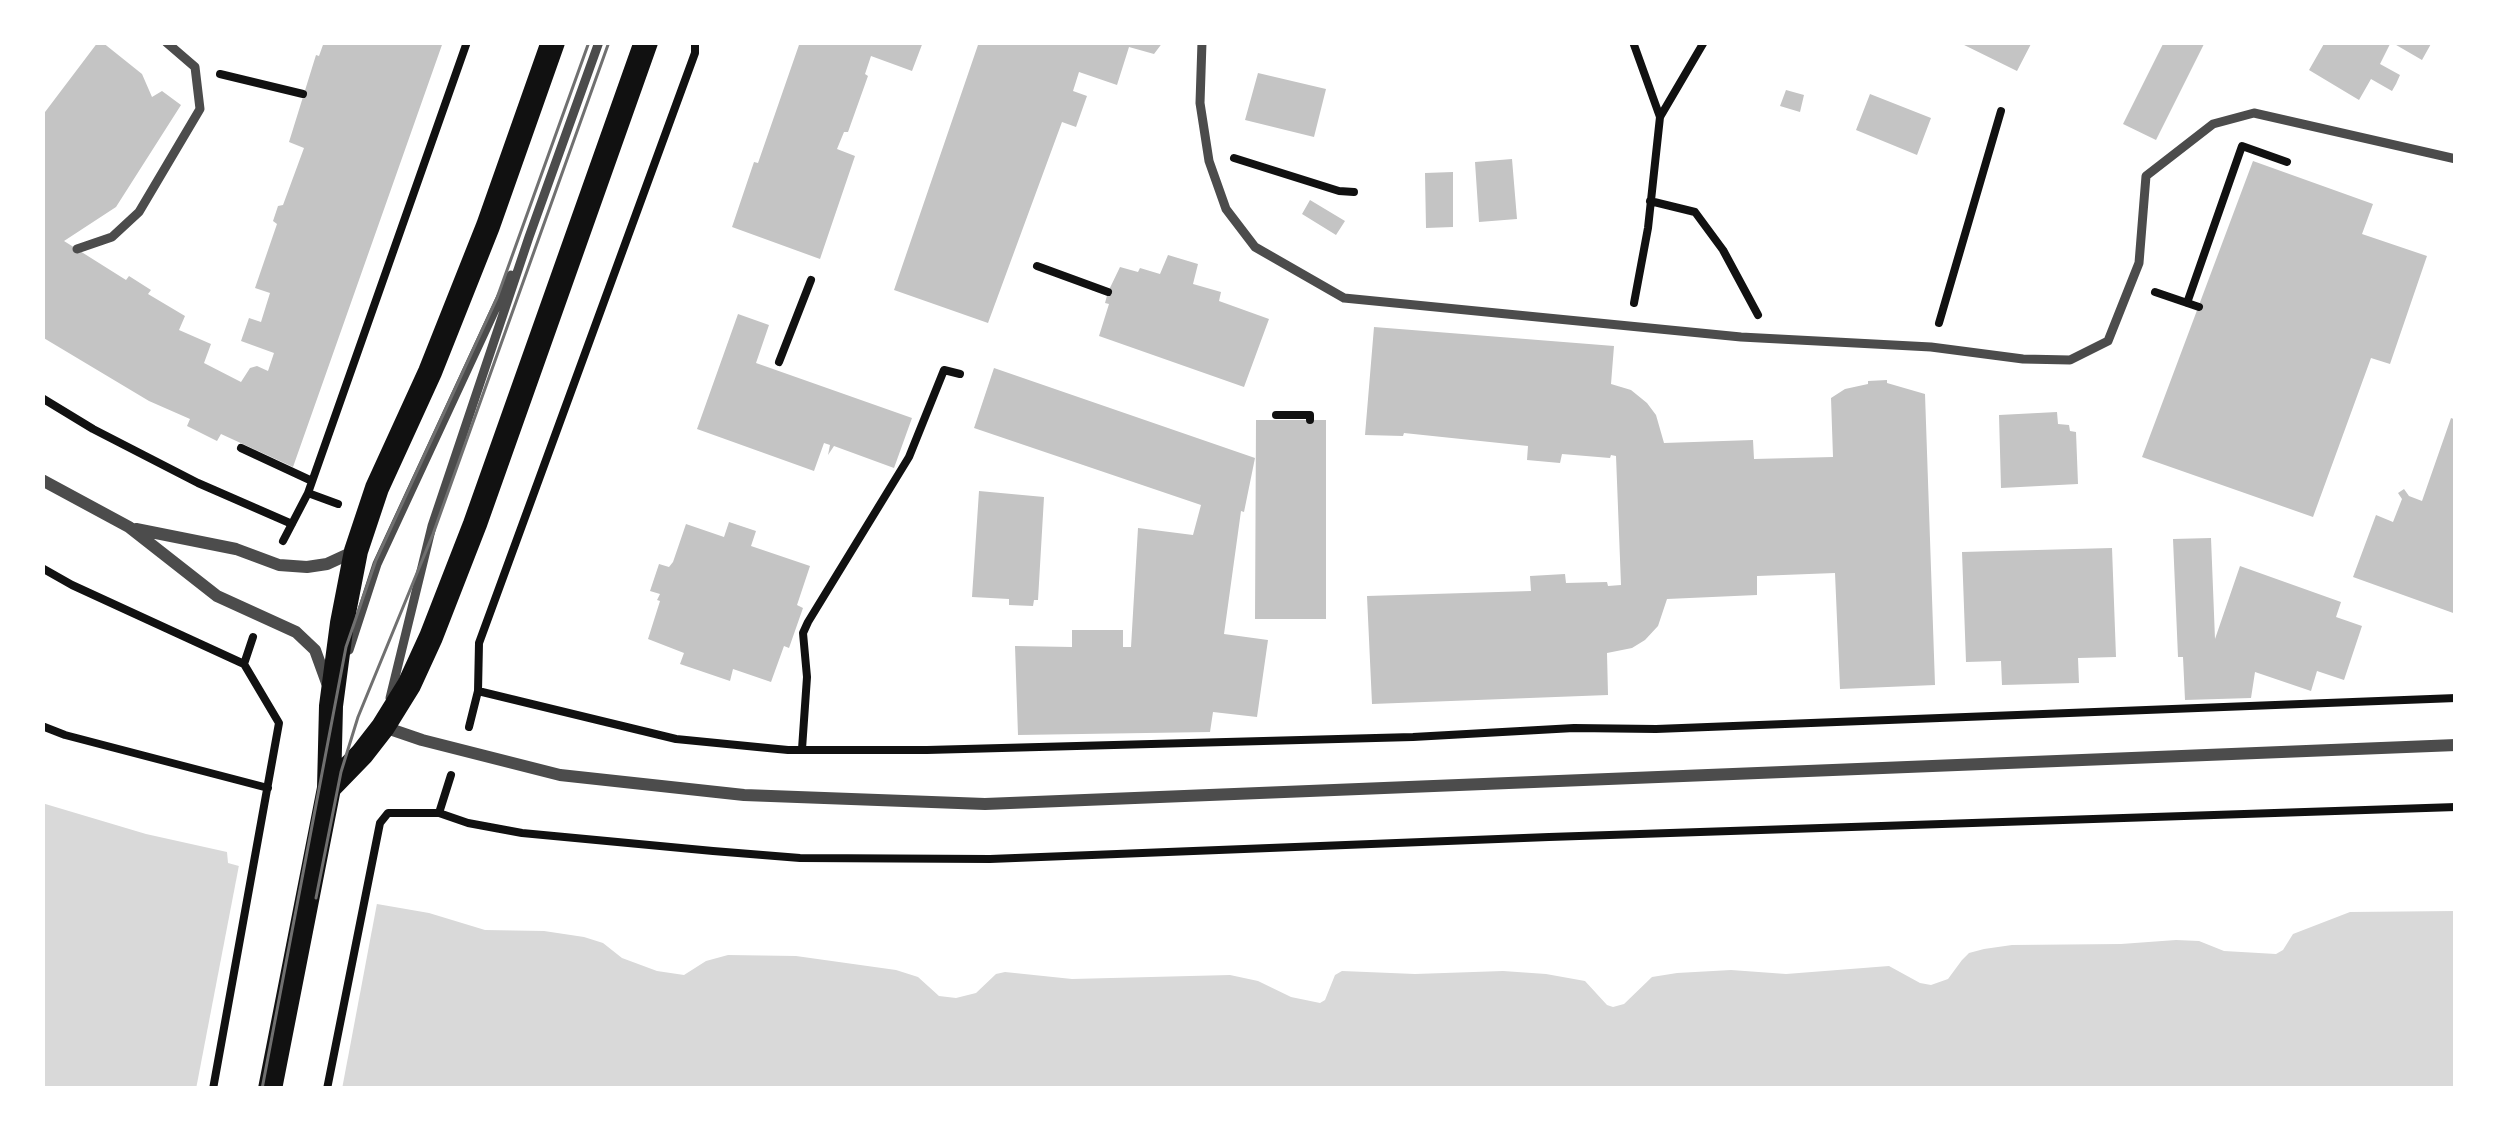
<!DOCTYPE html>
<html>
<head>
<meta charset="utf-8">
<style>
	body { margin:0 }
	#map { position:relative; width:2498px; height:1131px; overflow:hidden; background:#fff; font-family:"Alegreya Sans",sans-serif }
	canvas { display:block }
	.frame { position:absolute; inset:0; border:45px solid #fff; pointer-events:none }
</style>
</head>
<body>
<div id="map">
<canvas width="2498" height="1131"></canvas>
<div class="frame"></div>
</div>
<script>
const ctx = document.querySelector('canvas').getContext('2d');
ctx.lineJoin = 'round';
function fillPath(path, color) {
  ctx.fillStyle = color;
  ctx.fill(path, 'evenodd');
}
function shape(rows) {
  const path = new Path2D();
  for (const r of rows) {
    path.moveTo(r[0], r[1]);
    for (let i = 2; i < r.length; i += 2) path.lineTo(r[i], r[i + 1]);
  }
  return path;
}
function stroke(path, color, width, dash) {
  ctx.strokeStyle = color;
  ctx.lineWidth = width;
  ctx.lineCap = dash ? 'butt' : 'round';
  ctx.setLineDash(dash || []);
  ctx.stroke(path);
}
fillPath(shape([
	[42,803,146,834,227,852,228,863,377,904,429,913,485,930,544,931,584,937,603,943,622,958,657,971,684,975,706,961,728,955,796,956,896,970,918,977,939,996,956,998,976,993,996,974,1005,972,1072,979,1230,975,1258,981,1291,997,1320,1003,1325,1000,1335,975,1342,971,1415,974,1503,971,1546,974,1585,981,1607,1005,1613,1007,1624,1004,1652,977,1677,973,1731,970,1786,974,1889,966,1920,983,1931,985,1948,979,1962,960,1969,953,1984,949,2012,945,2121,944,2176,940,2199,941,2224,951,2276,954,2283,950,2293,934,2350,912,2456,911,2456,1089,42,1089]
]), '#d9d9d9');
fillPath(shape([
	[240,860,378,898,342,1089,196,1089]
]), '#fff');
fillPath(shape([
	[98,42,102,42,142,74,152,97,162,91,181,105,116,207,64,241,126,280,129,276,151,290,148,294,185,316,179,330,211,344,204,363,241,382,250,368,257,366,268,371,274,353,241,341,249,318,261,322,270,293,255,288,277,224,273,221,278,206,283,205,304,148,289,142,316,55,319,56,324,42,443,42,293,467,221,434,217,441,187,426,190,419,149,401,42,337,42,116],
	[800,42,923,42,912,71,871,56,865,74,868,76,848,132,844,132,837,149,855,156,820,259,732,227,754,162,758,163],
	[979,42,1163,42,1154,54,1129,47,1117,85,1079,72,1073,91,1087,96,1076,127,1062,122,988,323,894,290],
	[1958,42,2032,42,2017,71],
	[2164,42,2205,42,2156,140,2123,124],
	[2325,42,2432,42,2422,60,2391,42,2380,64,2400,75,2396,84,2392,91,2371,79,2359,100,2309,70],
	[1258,73,1326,89,1314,137,1245,120],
	[1786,90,1804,95,1800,112,1780,106],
	[1870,94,1931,118,1917,155,1856,130],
	[1512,159,1517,219,1479,222,1475,162],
	[2253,161,2373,204,2362,234,2427,256,2390,364,2371,358,2313,517,2142,457],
	[1453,172,1453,227,1426,228,1425,173],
	[1310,200,1345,221,1336,235,1302,214],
	[1168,255,1198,264,1193,284,1221,292,1219,301,1269,319,1244,387,1099,336,1109,304,1105,303,1108,292,1120,267,1138,272,1140,268,1160,274],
	[738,314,769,325,756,363,912,418,894,468,834,446,828,455,830,445,824,443,814,471,697,429],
	[1374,327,1614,346,1611,384,1631,390,1647,403,1656,415,1664,443,1753,440,1754,459,1833,457,1831,398,1845,389,1868,384,1868,381,1887,380,1887,383,1925,394,1935,685,1840,689,1835,573,1757,576,1757,595,1667,599,1658,626,1645,640,1632,648,1607,653,1608,695,1372,704,1367,596,1531,591,1530,576,1565,574,1566,583,1607,582,1608,586,1621,585,1616,456,1611,455,1610,458,1562,454,1560,463,1527,460,1528,446,1404,433,1403,436,1365,435],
	[994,368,1255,458,1244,512,1241,511,1224,634,1268,640,1257,717,1213,712,1210,732,1018,735,1015,646,1072,647,1072,630,1123,630,1123,647,1131,647,1138,528,1193,535,1201,505,974,428],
	[2057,412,2058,424,2069,425,2070,431,2076,432,2078,484,2001,488,1999,415],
	[2451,418,2456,420,2456,614,2353,577,2376,515,2393,522,2402,499,2398,493,2404,489,2409,496,2422,501],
	[1256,420,1326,420,1326,619,1255,619],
	[979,491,1044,497,1038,600,1034,600,1033,606,1009,605,1009,599,972,597],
	[729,522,756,531,751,546,810,566,797,605,803,608,789,648,784,646,771,682,733,669,730,681,680,664,684,653,648,639,660,601,657,600,660,594,650,591,659,564,669,567,673,562,686,524,724,537],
	[2211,538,2215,639,2240,566,2341,602,2336,617,2362,626,2344,680,2317,671,2311,691,2255,672,2251,698,2185,700,2183,657,2178,657,2173,539],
	[2112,548,2116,657,2078,658,2079,683,2002,685,2001,661,1966,662,1962,552]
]), '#c4c4c4');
stroke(shape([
	[1633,42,1660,117],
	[220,74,303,94],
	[1234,158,1339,191,1354,192],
	[1650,201,1695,212,1723,250,1758,315],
	[1037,266,1108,292],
	[2155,292,2199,307],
	[1634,303,1648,228,1660,117,1704,42],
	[2187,303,2242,146,2287,162],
	[1939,323,2001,111],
	[779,362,811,280],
	[42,398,93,429,198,483,292,524],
	[1276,415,1310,415,1310,420],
	[241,448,312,481],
	[308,493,338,504],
	[283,541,308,493,467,42],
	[42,568,72,585,244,664],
	[478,691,676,739,788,750,927,750,1413,737,1574,728,1656,729,2456,698],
	[42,726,65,735,268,788],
	[469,727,478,691,479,643,695,53,695,42],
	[802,749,807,677,803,633,808,622,909,457,944,370,960,374],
	[439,813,451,775],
	[213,1089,279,723,244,664,253,637],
	[327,1089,380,823,388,813,439,813,468,823,522,833,713,851,800,858,990,859,1549,837,2456,807]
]), '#111', 8);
stroke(shape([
	[1202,42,1200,103,1209,161,1226,209,1255,247,1344,298,1741,337,1931,347,2023,359,2070,360,2108,341,2139,263,2146,176,2213,124,2254,113,2456,159],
	[77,249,112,237,139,212,200,109,195,67,166,42],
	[349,650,377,564,511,275],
	[390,698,432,526,529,237,599,42]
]), '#4c4c4c', 9);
stroke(shape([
	[42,480,129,527,217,596,296,632,315,650,327,683],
	[136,529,236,549,279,565,307,567,327,564,353,552],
	[384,727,422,740,560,775,744,795,985,804,2456,745]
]), '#4c4c4c', 12);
stroke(shape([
	[329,788,362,754,383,727,409,685,431,637,475,524,646,42],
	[270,1089,329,788,331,706,342,623,356,551,377,488,430,372,488,226,553,42]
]), '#111', 24);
stroke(shape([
	[316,898,341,772,358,717,433,534,609,42],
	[262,1089,346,647,376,560,497,298,589,42]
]), '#707070', 3);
</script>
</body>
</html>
